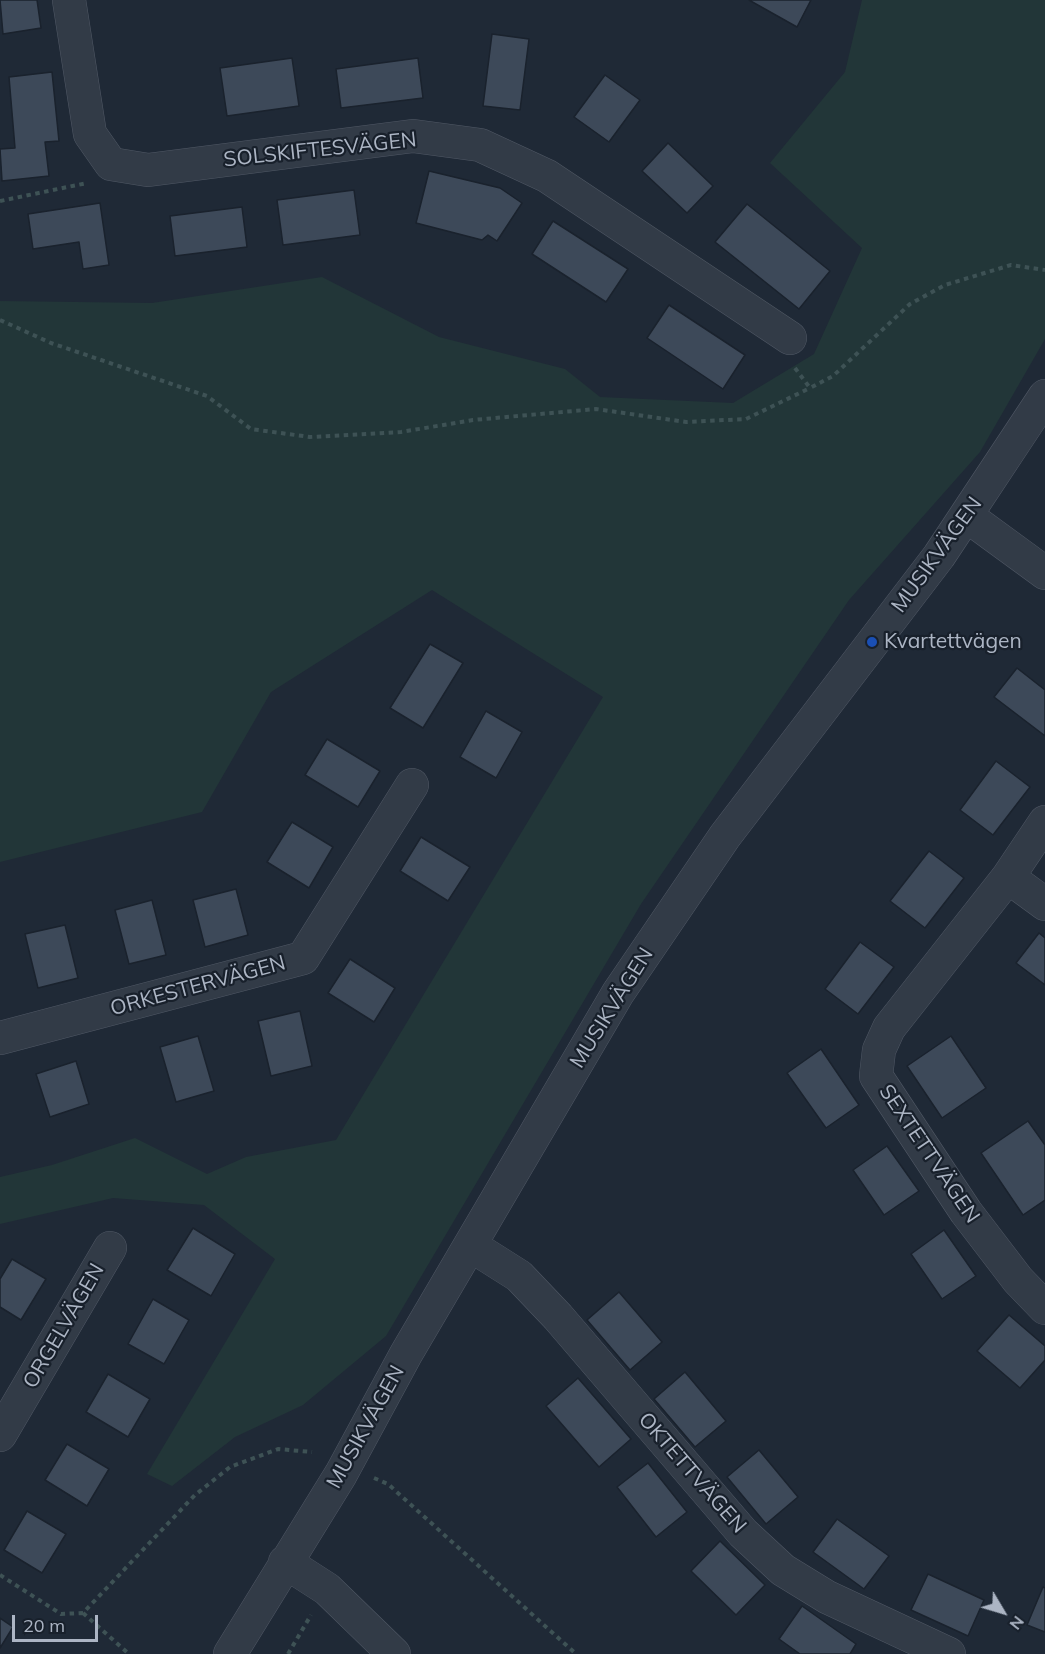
<!DOCTYPE html>
<html>
<head>
<meta charset="utf-8">
<style>
	body { margin:0 }
	#map { position:relative; width:1045px; height:1654px; overflow:hidden; background:#1f2936; font-family:Mulish,sans-serif }
	canvas { display:block }
	.north { position:absolute; left:973px; top:1582px; width:60px; height:60px; -webkit-text-stroke:4px #18202b; paint-order:stroke; rotate:128deg; font-size:16px; font-weight:700; line-height:24px; text-align:center; color:#acb5c4 }
	.north::after { content:''; display:block; margin:auto; width:21px; height:27px; background:#acb5c4; clip-path:polygon(50% 0,100% 100%,50% 72%,0 100%) }
	.scale { position:absolute; left:12px; top:1615px; width:86px; height:27px; box-sizing:border-box; border:3px solid #acb5c4; border-top:0; padding-left:8px; font-size:18px; line-height:21px; white-space:nowrap; color:#acb5c4; -webkit-text-stroke:4px #18202b; paint-order:stroke }
</style>
</head>
<body>
<div id="map">
<canvas width="1045" height="1654"></canvas>
<div class="north">N</div>
<div class="scale">20 m</div>
</div>
<script>
const ctx = document.querySelector('canvas').getContext('2d');
ctx.lineJoin = 'round';
function fillPath(path, color) {
  ctx.fillStyle = color;
  ctx.fill(path, 'evenodd');
}
function shape(rows) {
  const path = new Path2D();
  for (const r of rows) {
    path.moveTo(r[0], r[1]);
    for (let i = 2; i < r.length; i += 2) path.lineTo(r[i], r[i + 1]);
  }
  return path;
}
function stroke(path, color, width, dash) {
  ctx.strokeStyle = color;
  ctx.lineWidth = width;
  ctx.lineCap = dash ? 'butt' : 'round';
  ctx.setLineDash(dash || []);
  ctx.stroke(path);
}
function label(font, color, halo, rows, align = 'center') {
  ctx.font = font + ' Mulish,sans-serif';
  ctx.lineWidth = 4.5;
  ctx.setLineDash([]);
  ctx.textBaseline = 'middle';
  ctx.strokeStyle = halo;
  ctx.fillStyle = color;
  for (const [text, x, y, turn = 0] of rows) {
    ctx.save();
    ctx.translate(x, y);
    ctx.rotate((+turn || 0) * Math.PI / 180);
    ctx.textAlign = isNaN(turn) ? turn : align;
    if (halo) ctx.strokeText(text, 0, 0);
    ctx.fillText(text, 0, 0);
    ctx.restore();
  }
}
fillPath(shape([
	[862,0,1045,0,1045,339,980,452,849,600,641,904,386,1336,303,1405,235,1437,172,1486,147,1474,275,1259,204,1205,113,1198,0,1224,0,1177,52,1165,135,1138,207,1174,246,1157,336,1140,603,697,432,590,271,692,202,812,0,862,0,301,152,303,322,277,439,337,565,369,600,397,733,403,814,354,862,248,770,163,845,72]
]), '#223638');
const building = shape([
	[0,0,37,0,41,28,3,34,0,0],
	[749,0,811,0,797,27,749,0],
	[492,34,529,39,520,110,483,106,492,34],
	[292,58,299,106,227,116,220,68,292,58],
	[418,58,423,98,341,108,336,69,418,58],
	[52,72,59,141,45,142,49,176,2,181,0,149,15,148,9,77,52,72],
	[605,75,640,100,609,142,574,117,605,75],
	[668,143,713,186,687,213,642,171,668,143],
	[429,171,500,188,522,203,497,241,488,235,482,240,416,223,429,171],
	[354,190,360,235,283,245,277,200,354,190],
	[100,203,109,265,83,269,79,242,33,249,28,214,100,203],
	[747,204,830,271,799,309,715,242,747,204],
	[242,207,247,247,175,256,170,216,242,207],
	[553,221,628,269,606,302,532,254,553,221],
	[669,305,745,355,723,389,647,338,669,305],
	[430,644,463,663,423,728,390,708,430,644],
	[1017,668,1045,690,1045,736,994,697,1017,668],
	[486,711,522,732,496,778,460,757,486,711],
	[327,739,380,771,358,807,305,775,327,739],
	[996,761,1030,787,993,835,960,810,996,761],
	[292,822,333,847,309,888,267,862,292,822],
	[421,837,470,867,448,901,400,871,421,837],
	[929,851,964,878,925,928,890,901,929,851],
	[236,889,248,935,205,947,193,900,236,889],
	[152,900,166,955,129,964,115,910,152,900],
	[65,925,78,978,38,988,25,934,65,925],
	[1039,933,1045,938,1045,985,1016,963,1039,933],
	[860,942,894,967,858,1014,825,989,860,942],
	[350,959,395,988,374,1022,328,993,350,959],
	[300,1011,312,1066,271,1076,258,1021,300,1011],
	[198,1036,214,1091,176,1102,160,1047,198,1036],
	[951,1036,986,1088,942,1118,907,1066,951,1036],
	[821,1049,859,1105,826,1128,787,1073,821,1049],
	[76,1061,89,1104,50,1117,36,1074,76,1061],
	[1028,1121,1045,1145,1045,1200,1023,1215,981,1153,1028,1121],
	[887,1146,919,1191,884,1215,853,1170,887,1146],
	[193,1228,235,1254,211,1296,167,1270,193,1228],
	[944,1230,976,1276,942,1299,911,1254,944,1230],
	[12,1259,46,1279,21,1320,0,1307,0,1279,12,1259],
	[619,1292,662,1342,630,1370,587,1320,619,1292],
	[153,1299,189,1320,164,1364,128,1344,153,1299],
	[1009,1315,1045,1346,1045,1360,1020,1388,977,1351,1009,1315],
	[685,1372,726,1421,695,1447,654,1399,685,1372],
	[108,1374,150,1399,128,1437,86,1412,108,1374],
	[578,1378,631,1439,599,1467,546,1406,578,1378],
	[67,1444,109,1469,87,1506,45,1480,67,1444],
	[759,1450,798,1497,766,1524,727,1477,759,1450],
	[648,1463,687,1512,656,1537,617,1487,648,1463],
	[27,1511,66,1534,42,1573,4,1550,27,1511],
	[837,1519,889,1556,864,1589,813,1552,837,1519],
	[720,1541,765,1585,736,1615,691,1571,720,1541],
	[928,1574,984,1600,968,1636,911,1610,928,1574],
	[1043,1587,1045,1588,1045,1632,1027,1625,1043,1587],
	[802,1606,856,1644,850,1654,800,1654,779,1639,802,1606],
	[0,1618,13,1627,0,1648,0,1618]
]);
fillPath(building, '#3d4959');
stroke(building, '#1a222d', 1.5);
const minor = shape([
	[69,0,90,134,111,164,148,170,413,136,480,145,547,176,790,338],
	[967,516,1045,573],
	[1045,822,1008,877,1045,904],
	[1008,877,889,1028,879,1050,876,1076,966,1212,1018,1280,1045,1308],
	[0,1038,303,958,412,785],
	[470,1245,519,1276,558,1317,743,1533,783,1570,827,1597,949,1654],
	[0,1435,110,1248],
	[285,1562,327,1589,394,1654],
	[230,1654,341,1474,406,1354,618,993,725,836,939,556,1045,396]
]);
stroke(minor, '#505865', 34);
stroke(shape([
	[0,201,87,183],
	[0,320,51,343,207,396,251,429,310,437,401,432,473,420,596,409,686,422,746,419,810,388],
	[795,368,810,388,833,376,910,304,945,285,1011,265,1045,270],
	[374,1478,388,1484,576,1654],
	[0,1575,61,1614,83,1613,195,1495,230,1467,278,1449,312,1452],
	[83,1613,129,1654],
	[288,1654,311,1615]
]), '#3e5255', 4, [4.5, 4.5]);
stroke(minor, '#323b47', 33);
for (const [x, y, r, color] of [
	[872,642,6,"#1a4fb4"]
]) {
  const dot = new Path2D();
  dot.arc(x, y, r, 0, 2 * Math.PI);
  ctx.fillStyle = color;
  ctx.fill(dot);
  stroke(dot, '#18202b', 2);
}
label('21px', '#acb5c4', '#18202b', [
	["SOLSKIFTESVÄGEN",320,150,-6],
	["MUSIKVÄGEN",937,555,-54],
	["ORKESTERVÄGEN",198,986,-15],
	["MUSIKVÄGEN",612,1008,-58],
	["SEXTETTVÄGEN",929,1154,56],
	["ORGELVÄGEN",64,1326,-60],
	["MUSIKVÄGEN",366,1427,-61],
	["OKTETTVÄGEN",692,1473,49]
]);
label('21px', '#acb5c4', '#18202b', [
	["Kvartettvägen",884,642]
], 'left');
</script>
</body>
</html>
